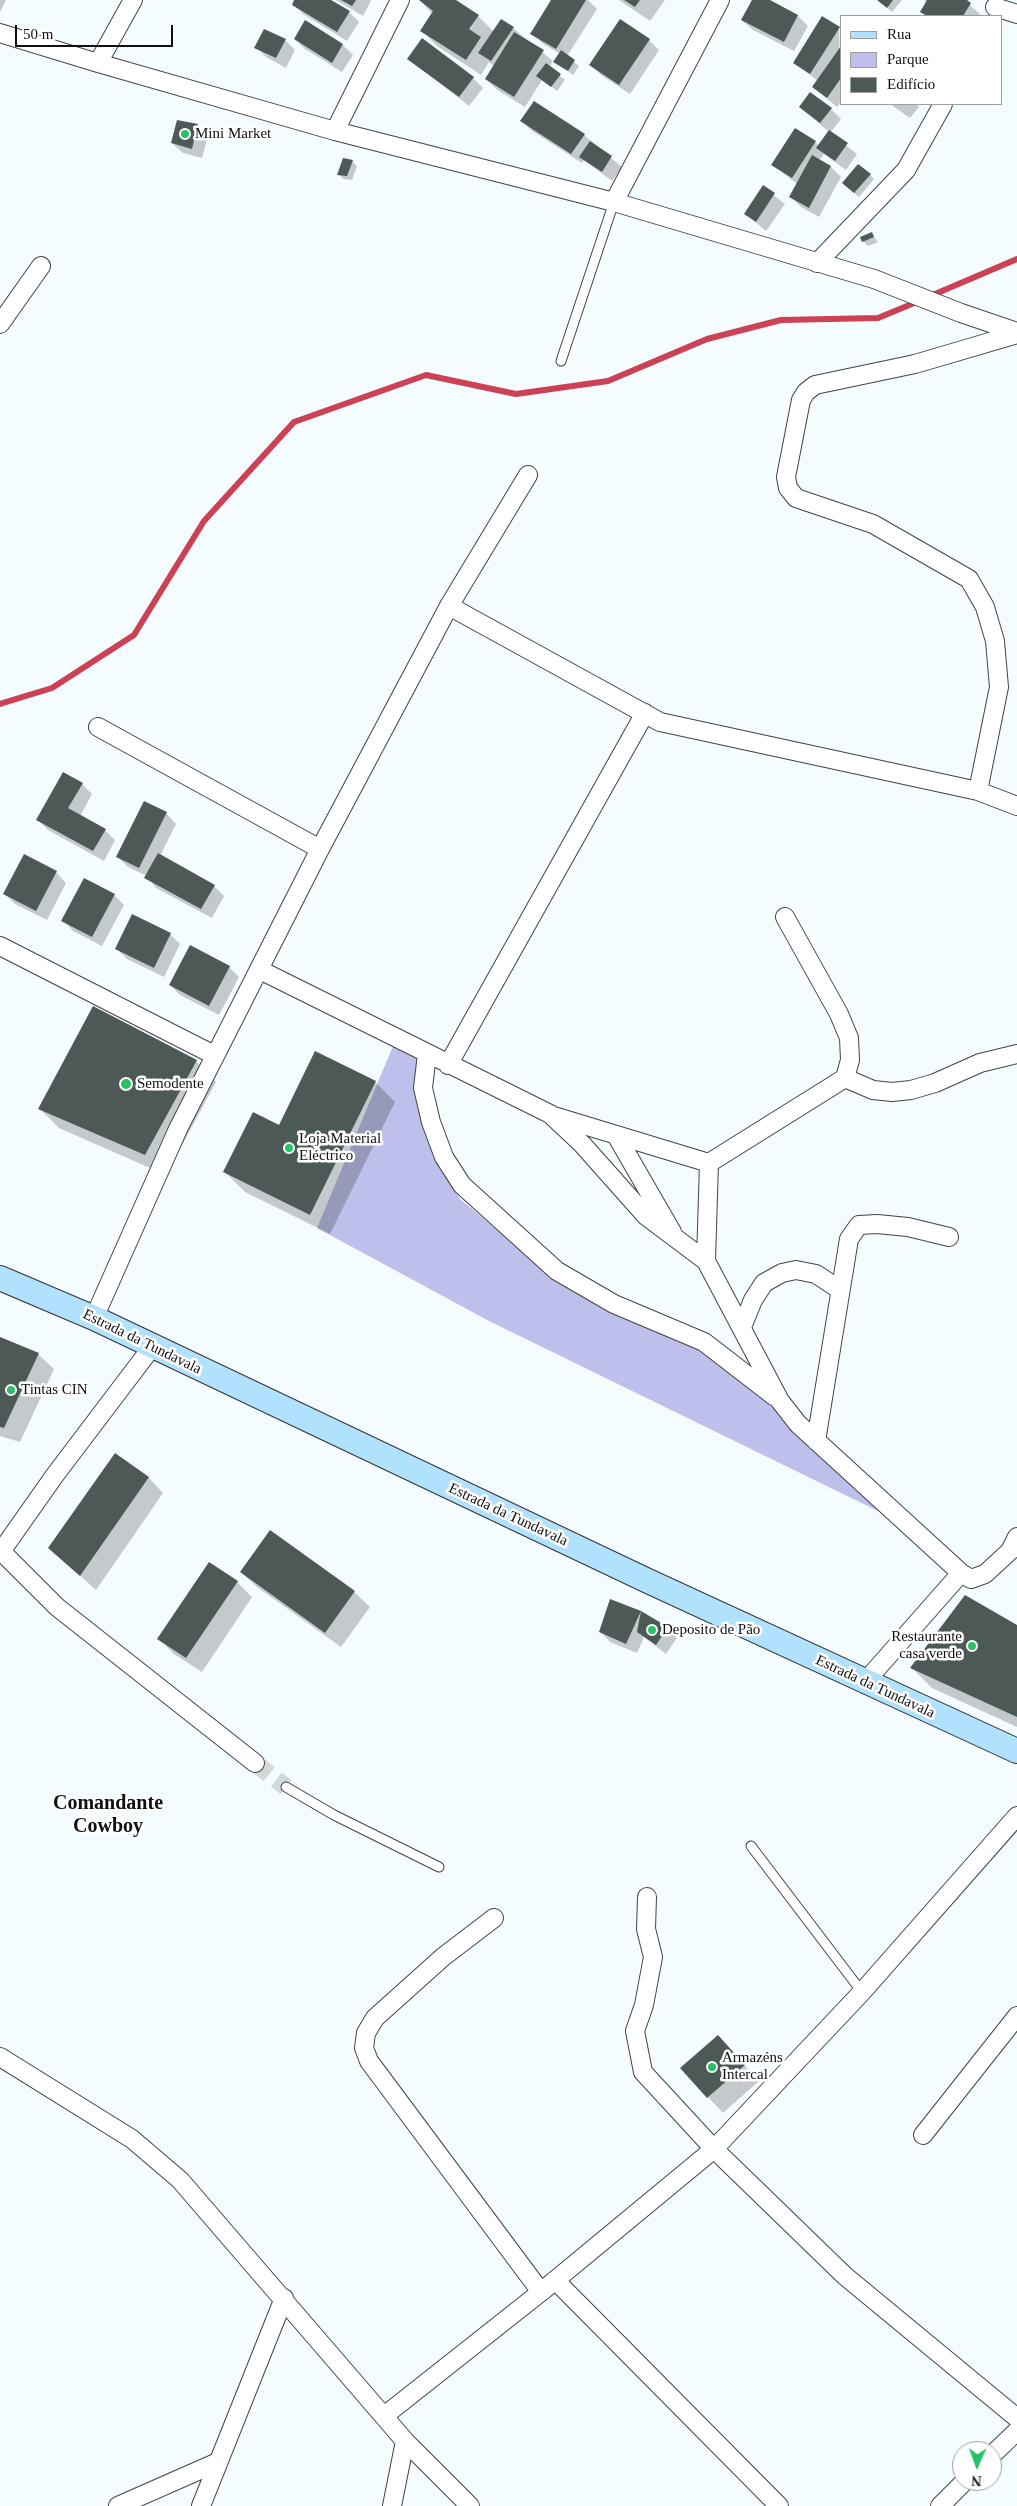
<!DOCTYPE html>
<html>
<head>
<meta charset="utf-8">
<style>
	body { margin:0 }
	#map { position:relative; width:1017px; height:2506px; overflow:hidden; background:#f4fcff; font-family:"Times New Roman",serif }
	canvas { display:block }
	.legend { position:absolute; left:840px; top:15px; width:162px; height:90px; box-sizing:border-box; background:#fff; border:1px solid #9f9f9f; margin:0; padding:6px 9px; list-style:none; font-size:15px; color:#101010 }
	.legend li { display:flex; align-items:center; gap:10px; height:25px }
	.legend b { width:25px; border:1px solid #9f9f9f }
	.north { position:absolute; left:952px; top:2441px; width:50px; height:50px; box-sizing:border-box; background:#fff; border:1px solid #9f9f9f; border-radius:50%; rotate:182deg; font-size:14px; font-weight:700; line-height:20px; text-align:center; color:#101010 }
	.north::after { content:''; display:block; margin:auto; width:18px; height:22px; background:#29c068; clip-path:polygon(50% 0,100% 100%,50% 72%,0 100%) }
	.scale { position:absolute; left:15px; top:25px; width:158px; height:22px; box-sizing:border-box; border:2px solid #101010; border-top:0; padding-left:6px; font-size:15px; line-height:18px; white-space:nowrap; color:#101010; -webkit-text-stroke:4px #fff; paint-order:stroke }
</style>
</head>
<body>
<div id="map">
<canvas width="1017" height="2506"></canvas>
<ul class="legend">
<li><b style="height:6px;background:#b1e2fd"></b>Rua</li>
<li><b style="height:14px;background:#bdc0ea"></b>Parque</li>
<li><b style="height:14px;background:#4d5957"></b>Edifício</li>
</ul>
<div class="north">N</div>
<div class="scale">50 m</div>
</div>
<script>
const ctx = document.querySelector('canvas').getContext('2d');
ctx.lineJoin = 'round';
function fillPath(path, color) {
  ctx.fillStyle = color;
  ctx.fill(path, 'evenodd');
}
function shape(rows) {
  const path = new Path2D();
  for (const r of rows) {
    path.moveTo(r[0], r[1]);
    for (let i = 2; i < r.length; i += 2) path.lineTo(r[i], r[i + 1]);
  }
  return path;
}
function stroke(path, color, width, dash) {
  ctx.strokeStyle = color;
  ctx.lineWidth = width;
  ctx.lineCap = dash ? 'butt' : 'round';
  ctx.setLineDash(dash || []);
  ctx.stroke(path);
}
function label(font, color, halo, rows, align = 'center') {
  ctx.font = font + ' "Times New Roman",serif';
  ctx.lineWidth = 5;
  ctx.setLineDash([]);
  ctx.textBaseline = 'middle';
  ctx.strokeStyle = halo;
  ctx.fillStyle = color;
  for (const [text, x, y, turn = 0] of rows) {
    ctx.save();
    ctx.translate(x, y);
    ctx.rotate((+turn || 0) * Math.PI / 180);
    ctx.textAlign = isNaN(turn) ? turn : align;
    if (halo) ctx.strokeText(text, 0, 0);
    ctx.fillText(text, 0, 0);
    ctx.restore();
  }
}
fillPath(shape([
	[393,1046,418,1055,421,1121,460,1199,549,1273,577,1293,681,1338,739,1378,784,1416,845,1479,886,1515,489,1321,317,1228]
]), '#bdc0ea');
fillPath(shape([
	[0,0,6,0,0,12],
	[296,0,329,0,349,12,359,22,347,41,303,14,293,4],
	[336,0,370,0,371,1,363,16],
	[420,0,453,0,478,16,494,32,513,28,553,61,549,67,565,80,557,91,542,80,525,107,496,89,486,79,494,66,489,62,481,75,437,46,422,31,433,15],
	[552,0,588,0,597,9,567,56,579,66,573,75,555,61,560,54,542,43,532,33],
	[619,0,665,0,650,21],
	[753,0,767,0,798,16,808,26,794,51,753,30,742,20],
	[879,0,902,0,892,12],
	[924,0,964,0,980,14,979,16,926,16,921,11,927,2],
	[306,22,343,45,353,55,342,72,305,49,295,39],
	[839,28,841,102,837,107,813,87,818,81,794,63],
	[285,40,295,50,286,68,266,57,256,47],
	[649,40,659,50,630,94,601,75,591,65],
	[408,58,473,78,483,88,469,106],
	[890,104,916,104,919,107,910,118],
	[800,107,831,109,841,119,830,133,857,154,846,170,824,154,819,161,831,167,841,177,819,217,801,207,791,197,797,184,773,165,815,142,819,146,829,132],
	[522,121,584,135,622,167,612,181,584,160,582,163,532,131],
	[198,126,208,136,202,158,183,153,172,143],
	[352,161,357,166,352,180,343,179,339,174],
	[870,175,874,179,859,197,848,188],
	[763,187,785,204,766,231,745,213],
	[872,234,878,242,868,246,863,241],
	[82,784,92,794,80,816,105,830,115,840,104,861,48,830,38,820],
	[166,813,176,824,160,856,214,886,224,896,212,918,156,888,147,876,128,867,117,856],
	[24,856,56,872,66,883,47,920,15,904,5,894],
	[114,895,124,905,102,946,73,931,63,920],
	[170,934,180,944,164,977,127,959,117,949],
	[229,967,239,977,219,1015,180,995,170,985],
	[93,1008,196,1061,216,1082,166,1175,59,1128,39,1108],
	[375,1082,395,1102,330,1234,245,1192,225,1172,280,1126],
	[0,1339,38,1354,54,1369,20,1442,0,1436],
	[148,1477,163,1493,96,1590,50,1548],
	[270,1532,354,1592,370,1607,341,1647,257,1587,241,1572],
	[237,1582,252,1597,202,1672,174,1654,159,1639],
	[640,1612,667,1628,677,1638,666,1654,644,1637,637,1653,610,1642,600,1631],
	[1017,1626,1017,1727,932,1688,912,1668],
	[718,2037,759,2081,723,2113,708,2097]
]), '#0003');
stroke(shape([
	[928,297,1017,259],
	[0,704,52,688,134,635,204,521,294,422,426,375,516,394,608,381,707,339,781,320,878,318,919,301]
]), '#cc4154', 6);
fillPath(shape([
	[294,0,331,0,350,11,337,32,292,5],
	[341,0,356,0,352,6],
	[419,0,456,0,479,15,469,29,481,37,466,60,420,31,433,11],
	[551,0,586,0,556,49,530,34],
	[624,0,640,0,635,7],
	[752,0,770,0,798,15,784,42,741,20],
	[877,0,893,0,887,8],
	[927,0,967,0,971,3,963,16,927,16,920,12],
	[822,16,840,27,810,74,793,63],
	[501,19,514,27,491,61,478,53],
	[620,19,650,39,619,85,589,65],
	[305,20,343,44,332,63,294,39],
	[264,29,286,39,276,58,254,48],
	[514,32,544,50,514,97,485,79],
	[422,38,474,77,459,97,407,59],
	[841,46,841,78,827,98,812,87],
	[561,50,575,60,568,71,553,62],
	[546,63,561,74,551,87,536,76],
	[810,92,832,108,820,123,799,107],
	[534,101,585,134,571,154,520,121],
	[177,120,198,124,192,149,171,143],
	[795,128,816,141,792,178,771,165],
	[829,130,848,143,835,161,816,148],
	[590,141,612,156,602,172,579,157],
	[812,155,831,166,809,208,789,197],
	[343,158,353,160,347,176,337,175],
	[858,164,871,174,854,193,842,183],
	[763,185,775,193,756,222,744,214],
	[872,232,874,237,862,242,860,237],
	[63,772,83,783,68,808,106,829,93,851,36,820],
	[144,801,167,812,139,868,116,857],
	[158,853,215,885,201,909,144,878],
	[24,854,57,871,36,911,3,894],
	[84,878,115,894,92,937,61,921],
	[132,914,171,933,154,968,115,949],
	[190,945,230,966,209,1006,169,985],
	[93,1006,197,1060,145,1155,38,1109],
	[315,1051,376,1081,310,1215,223,1172,253,1112,279,1125],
	[0,1337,39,1353,4,1428,0,1427],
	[115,1453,149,1477,80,1576,48,1548],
	[270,1530,355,1591,325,1633,240,1572],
	[209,1562,238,1581,186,1658,157,1639],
	[965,1595,1017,1625,1017,1717,910,1668],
	[610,1599,641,1611,626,1644,599,1632],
	[641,1611,668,1627,656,1645,637,1632],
	[718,2035,745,2065,707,2098,680,2068]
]), '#4d5957');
stroke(shape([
	[255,1763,286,1787]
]), '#d2d9db', 18, [18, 9]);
const service = shape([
	[561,361,614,202],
	[286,1787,334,1815,439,1867],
	[751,1846,862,1992]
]);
const minor = shape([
	[995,7,1017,14],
	[0,33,98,63,335,131,614,202,874,279,961,313,1017,332],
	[98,63,133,0],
	[335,131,400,0],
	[614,202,720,0],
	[817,263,906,170,943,104],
	[0,324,41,266],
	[449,606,660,722,978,791,1017,806],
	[98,727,320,849],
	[978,791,999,687,995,641,985,607,969,579,873,524,796,498,788,488,786,477,801,400,806,392,815,385,915,364,1017,334],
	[0,946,214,1055],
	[260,970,550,1114,582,1144,646,1216,706,1261,780,1401,798,1424,961,1573,971,1579,985,1574,1010,1551,1017,1537],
	[427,1054,423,1088,431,1122,444,1157,462,1185,557,1271,614,1304,704,1342,774,1396],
	[448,1065,645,713],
	[845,1078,873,1090,892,1092,911,1090,935,1083,980,1063,1017,1054],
	[554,1116,709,1163,845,1078,850,1060,849,1038,839,1014,785,917],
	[616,1135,672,1232],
	[706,1261,709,1163],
	[94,1318,178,1129,320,849,449,606,528,475],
	[742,1327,753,1300,764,1283,782,1273,796,1270,816,1274,840,1290],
	[816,1441,849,1239,859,1225,877,1224,908,1227,949,1237],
	[0,1550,57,1607,255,1763],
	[0,1553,55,1475,152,1347],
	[865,1682,961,1573],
	[647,1897,646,1929,653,1957,644,2005,635,2031,643,2072,714,2149,845,2276,1017,2418],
	[494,1918,443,1957,375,2018,366,2033,364,2048,369,2061,541,2292],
	[0,2057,132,2139,180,2180,405,2441,470,2506],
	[923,2135,1017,2016],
	[555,2280,779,2506],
	[384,2416,541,2292,714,2149,862,1992,1017,1816],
	[992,2455,1017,2431],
	[118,2506,218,2462],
	[201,2506,284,2298],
	[392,2506,405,2441],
	[940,2506,965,2481]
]);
const secondary = shape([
	[0,1278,94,1318,648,1581,1017,1751]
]);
stroke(service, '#434343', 11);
stroke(minor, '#434343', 20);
stroke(secondary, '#323232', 26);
stroke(service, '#fff', 9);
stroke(minor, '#fff', 18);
stroke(secondary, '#b1e2fd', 24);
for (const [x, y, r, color] of [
	[185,134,5,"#29c068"],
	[126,1084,6,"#29c068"],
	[289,1148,5,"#29c068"],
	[11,1390,5,"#29c068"],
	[652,1630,5,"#29c068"],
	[972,1646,5,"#29c068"],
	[712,2067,5,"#29c068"]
]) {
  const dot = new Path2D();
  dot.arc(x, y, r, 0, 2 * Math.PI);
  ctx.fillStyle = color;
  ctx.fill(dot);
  stroke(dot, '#fff', 2);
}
label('15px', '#101010', '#fff', [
	["Mini Market",195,134],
	["Semodente",137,1084],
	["Loja Material",299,1139],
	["Eléctrico",299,1156],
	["Tintas CIN",21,1390],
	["Deposito de Pão",662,1630],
	["Restaurante",962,1637,"right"],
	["casa verde",962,1654,"right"],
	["Armazéns",722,2058],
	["Intercal",722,2075]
], 'left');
label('15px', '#101010', '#fff', [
	["Estrada da Tundavala",142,1342,26],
	["Estrada da Tundavala",508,1515,25],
	["Estrada da Tundavala",875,1687,25]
]);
label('bold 20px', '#101010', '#fff', [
	["Comandante",108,1804],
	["Cowboy",108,1827]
]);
</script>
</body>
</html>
